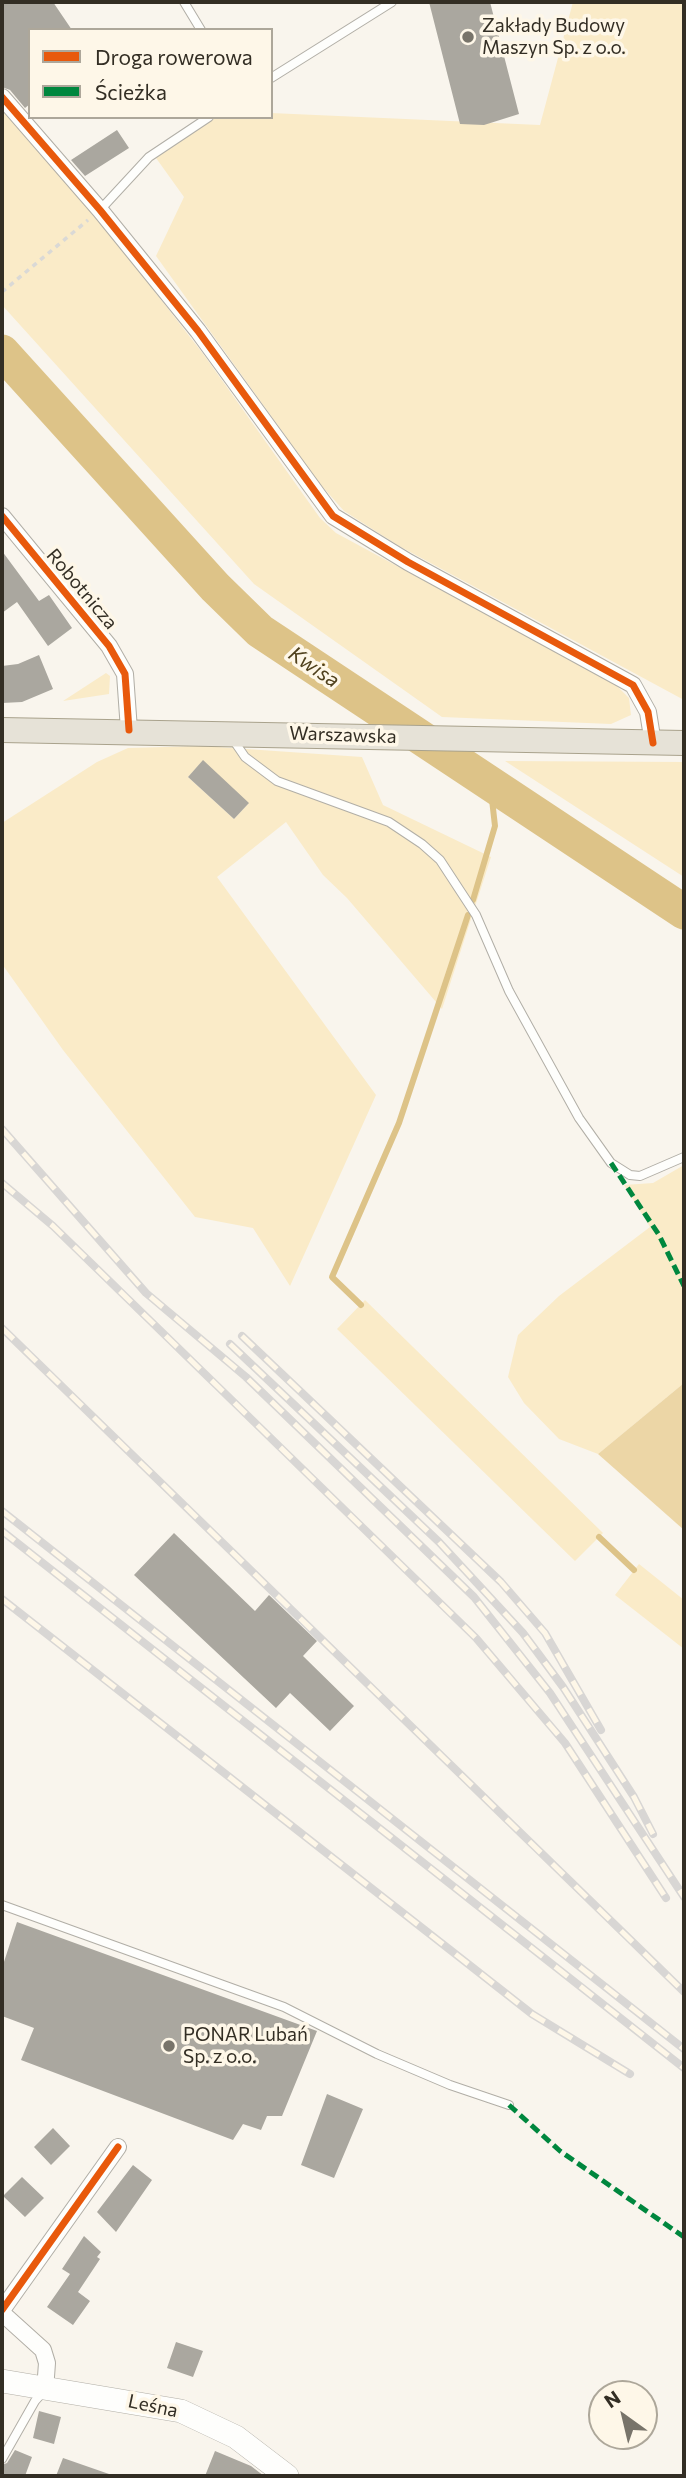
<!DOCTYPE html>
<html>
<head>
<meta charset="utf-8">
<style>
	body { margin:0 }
	#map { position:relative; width:686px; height:2478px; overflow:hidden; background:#f9f5ed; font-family:Commissioner,sans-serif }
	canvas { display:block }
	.frame { position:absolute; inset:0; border:4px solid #332e24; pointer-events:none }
	.legend { position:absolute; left:28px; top:28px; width:245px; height:91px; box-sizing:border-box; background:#fef7e8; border:2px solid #ada79a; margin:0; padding:9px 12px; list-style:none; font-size:21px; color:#332e24 }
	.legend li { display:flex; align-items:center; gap:14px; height:35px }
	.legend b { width:35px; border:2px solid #ada79a }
	.north { position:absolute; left:588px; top:2380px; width:70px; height:70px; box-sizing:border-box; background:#fef7e8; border:2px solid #ada79a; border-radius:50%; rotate:326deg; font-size:19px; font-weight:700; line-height:28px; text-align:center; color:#332e24 }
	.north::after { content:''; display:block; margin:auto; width:24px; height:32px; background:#78746a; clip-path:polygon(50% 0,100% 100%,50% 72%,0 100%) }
</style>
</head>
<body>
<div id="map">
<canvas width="686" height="2478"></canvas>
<div class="frame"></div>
<ul class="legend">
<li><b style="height:9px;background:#e8590c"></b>Droga rowerowa</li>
<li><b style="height:9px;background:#00873e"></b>Ścieżka</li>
</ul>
<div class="north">N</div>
</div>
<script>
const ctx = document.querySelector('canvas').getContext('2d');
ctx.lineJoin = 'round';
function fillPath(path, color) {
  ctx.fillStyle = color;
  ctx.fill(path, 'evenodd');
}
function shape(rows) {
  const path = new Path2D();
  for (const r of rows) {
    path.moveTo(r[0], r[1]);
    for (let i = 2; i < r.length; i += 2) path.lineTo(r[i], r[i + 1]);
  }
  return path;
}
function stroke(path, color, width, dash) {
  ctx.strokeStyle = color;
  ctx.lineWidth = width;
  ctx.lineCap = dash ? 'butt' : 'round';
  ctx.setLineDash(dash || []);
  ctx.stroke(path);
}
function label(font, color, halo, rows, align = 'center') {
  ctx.font = font + ' Commissioner,sans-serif';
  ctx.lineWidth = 7;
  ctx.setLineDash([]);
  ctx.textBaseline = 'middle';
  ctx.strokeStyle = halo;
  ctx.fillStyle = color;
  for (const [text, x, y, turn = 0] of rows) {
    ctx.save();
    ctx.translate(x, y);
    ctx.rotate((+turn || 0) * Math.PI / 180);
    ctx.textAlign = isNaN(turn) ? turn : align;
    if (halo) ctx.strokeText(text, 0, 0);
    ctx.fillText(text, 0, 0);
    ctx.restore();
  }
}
fillPath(shape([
	[573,2,684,2,684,700,399,546,344,511,320,484,156,256,184,197,156,158,217,117,271,117,271,113,540,125],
	[2,107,84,200,148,283,204,355,320,518,336,533,615,684,629,698,631,715,611,724,442,717,254,584,2,305],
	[106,673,110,676,109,694,63,701],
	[203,746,362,757,383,805,491,857,442,1009,347,898,323,875,286,822,217,877,376,1095,290,1286,253,1228,195,1217,63,1050,2,964,2,823,97,762,128,748],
	[203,761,248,804,234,819,188,777],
	[505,761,684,762,684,877],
	[684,1165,684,1383,598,1454,559,1439,524,1403,508,1377,518,1335,559,1296,650,1227,624,1185,653,1183],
	[365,1300,603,1533,575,1561,337,1329],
	[639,1564,684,1600,684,1649,615,1595]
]), '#faebc8');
fillPath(shape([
	[684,1383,684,1530,598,1454]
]), '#ecd6a6');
stroke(shape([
	[473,900,495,826,490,782],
	[361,1305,332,1277,399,1123,468,915],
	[599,1537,634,1570]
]), '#ddc388', 6);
stroke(shape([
	[2,352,215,587,260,631,684,912]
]), '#ddc388', 35);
fillPath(shape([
	[2,2,53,2,72,30,30,30,30,104,25,108,10,90,2,87],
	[429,2,490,2,519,114,484,125,460,124],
	[117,130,129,148,85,176,71,160],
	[2,551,39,601,49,595,72,628,48,646,17,602,2,613],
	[39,655,53,689,22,702,2,703,2,666,18,664],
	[203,760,249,803,234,819,188,777],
	[174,1533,255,1611,269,1595,317,1641,303,1656,354,1706,330,1731,290,1693,276,1708,134,1575],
	[17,1922,317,2031,282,2116,267,2116,261,2130,243,2124,233,2140,21,2060,34,2028,2,2016,2,1968],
	[327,2094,363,2109,334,2178,301,2165],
	[53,2128,70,2146,51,2165,34,2147],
	[133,2165,152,2180,116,2232,97,2212],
	[22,2177,44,2198,25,2217,3,2196],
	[84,2236,101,2252,97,2257,100,2259,78,2292,90,2301,73,2325,47,2307,70,2274,62,2269],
	[176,2342,203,2351,193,2377,167,2368],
	[39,2411,61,2417,54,2444,33,2438],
	[15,2450,32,2457,25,2476,2,2476,2,2465,7,2463],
	[215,2451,251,2466,264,2476,205,2476],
	[63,2458,109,2474,109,2476,56,2476]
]), '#aaa79f');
const lane = shape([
	[184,2,201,30],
	[271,78,392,2],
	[100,210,149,157,209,117],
	[232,738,245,757,277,781,389,822,422,844,440,860,476,915,509,991,579,1118,611,1163,630,1175,640,1176,684,1157],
	[2,1905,284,2007,377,2054,450,2085,509,2105],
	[2,2459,35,2401,44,2391]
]);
const street = shape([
	[2,97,100,210,198,331,333,516,408,562,633,685,648,712,653,743],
	[2,516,109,646,125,674,129,730],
	[2,2310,118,2147],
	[2,2313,43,2350,47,2363,45,2390]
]);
const secondary = shape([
	[2,2381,181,2411,236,2437,287,2476]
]);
const primary = shape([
	[2,730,684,743]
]);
stroke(lane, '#b1aea6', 10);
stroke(street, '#b1aea6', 18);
stroke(secondary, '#b1aea6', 24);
stroke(primary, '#a9a28c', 26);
stroke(shape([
	[2,292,88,220]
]), '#dad9d6', 3.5, [5, 5]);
stroke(lane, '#fefefc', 8);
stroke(street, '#fefefc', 16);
stroke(secondary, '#fefefc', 23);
stroke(primary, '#e6e2d7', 24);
const rail = shape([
	[2,1129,146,1293,246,1377,474,1597,550,1693,684,1897],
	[2,1183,53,1226,476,1638,565,1743,666,1898],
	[2,1328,684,1992],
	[242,1336,501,1582,545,1633,601,1730],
	[230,1344,439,1542,523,1633,563,1687,634,1797,653,1834],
	[2,1511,684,2049],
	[2,1531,684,2068],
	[2,1599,532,2014,630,2074]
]);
stroke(rail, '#d8d6d4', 8);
stroke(rail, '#fef7e8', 5, [16]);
stroke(shape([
	[611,1163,659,1235,684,1286],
	[509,2105,560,2151,684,2237]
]), '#00873e', 5, [10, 5]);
stroke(shape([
	[2,97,100,210,198,331,333,516,408,562,633,685,648,712,653,743],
	[2,516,109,646,125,674,129,730],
	[2,2310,118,2147]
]), '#e8590c', 7);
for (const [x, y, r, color] of [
	[468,37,7,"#78746a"],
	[169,2046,7,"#78746a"]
]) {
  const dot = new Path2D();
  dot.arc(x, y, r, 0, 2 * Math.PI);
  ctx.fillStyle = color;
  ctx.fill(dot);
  stroke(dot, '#fef7e8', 2.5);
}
label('19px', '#332e24', '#fef7e8', [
	["Zakłady Budowy",482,26],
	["Maszyn Sp. z o.o.",482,48],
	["PONAR Lubań",183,2035],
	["Sp. z o.o.",183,2057]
], 'left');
label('19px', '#332e24', '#fef7e8', [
	["Robotnicza",82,589,50],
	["Warszawska",343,735,2],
	["Leśna",153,2406,12]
]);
label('italic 21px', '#50411d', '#fef7e8', [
	["Kwisa",314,667,34]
]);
</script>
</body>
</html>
